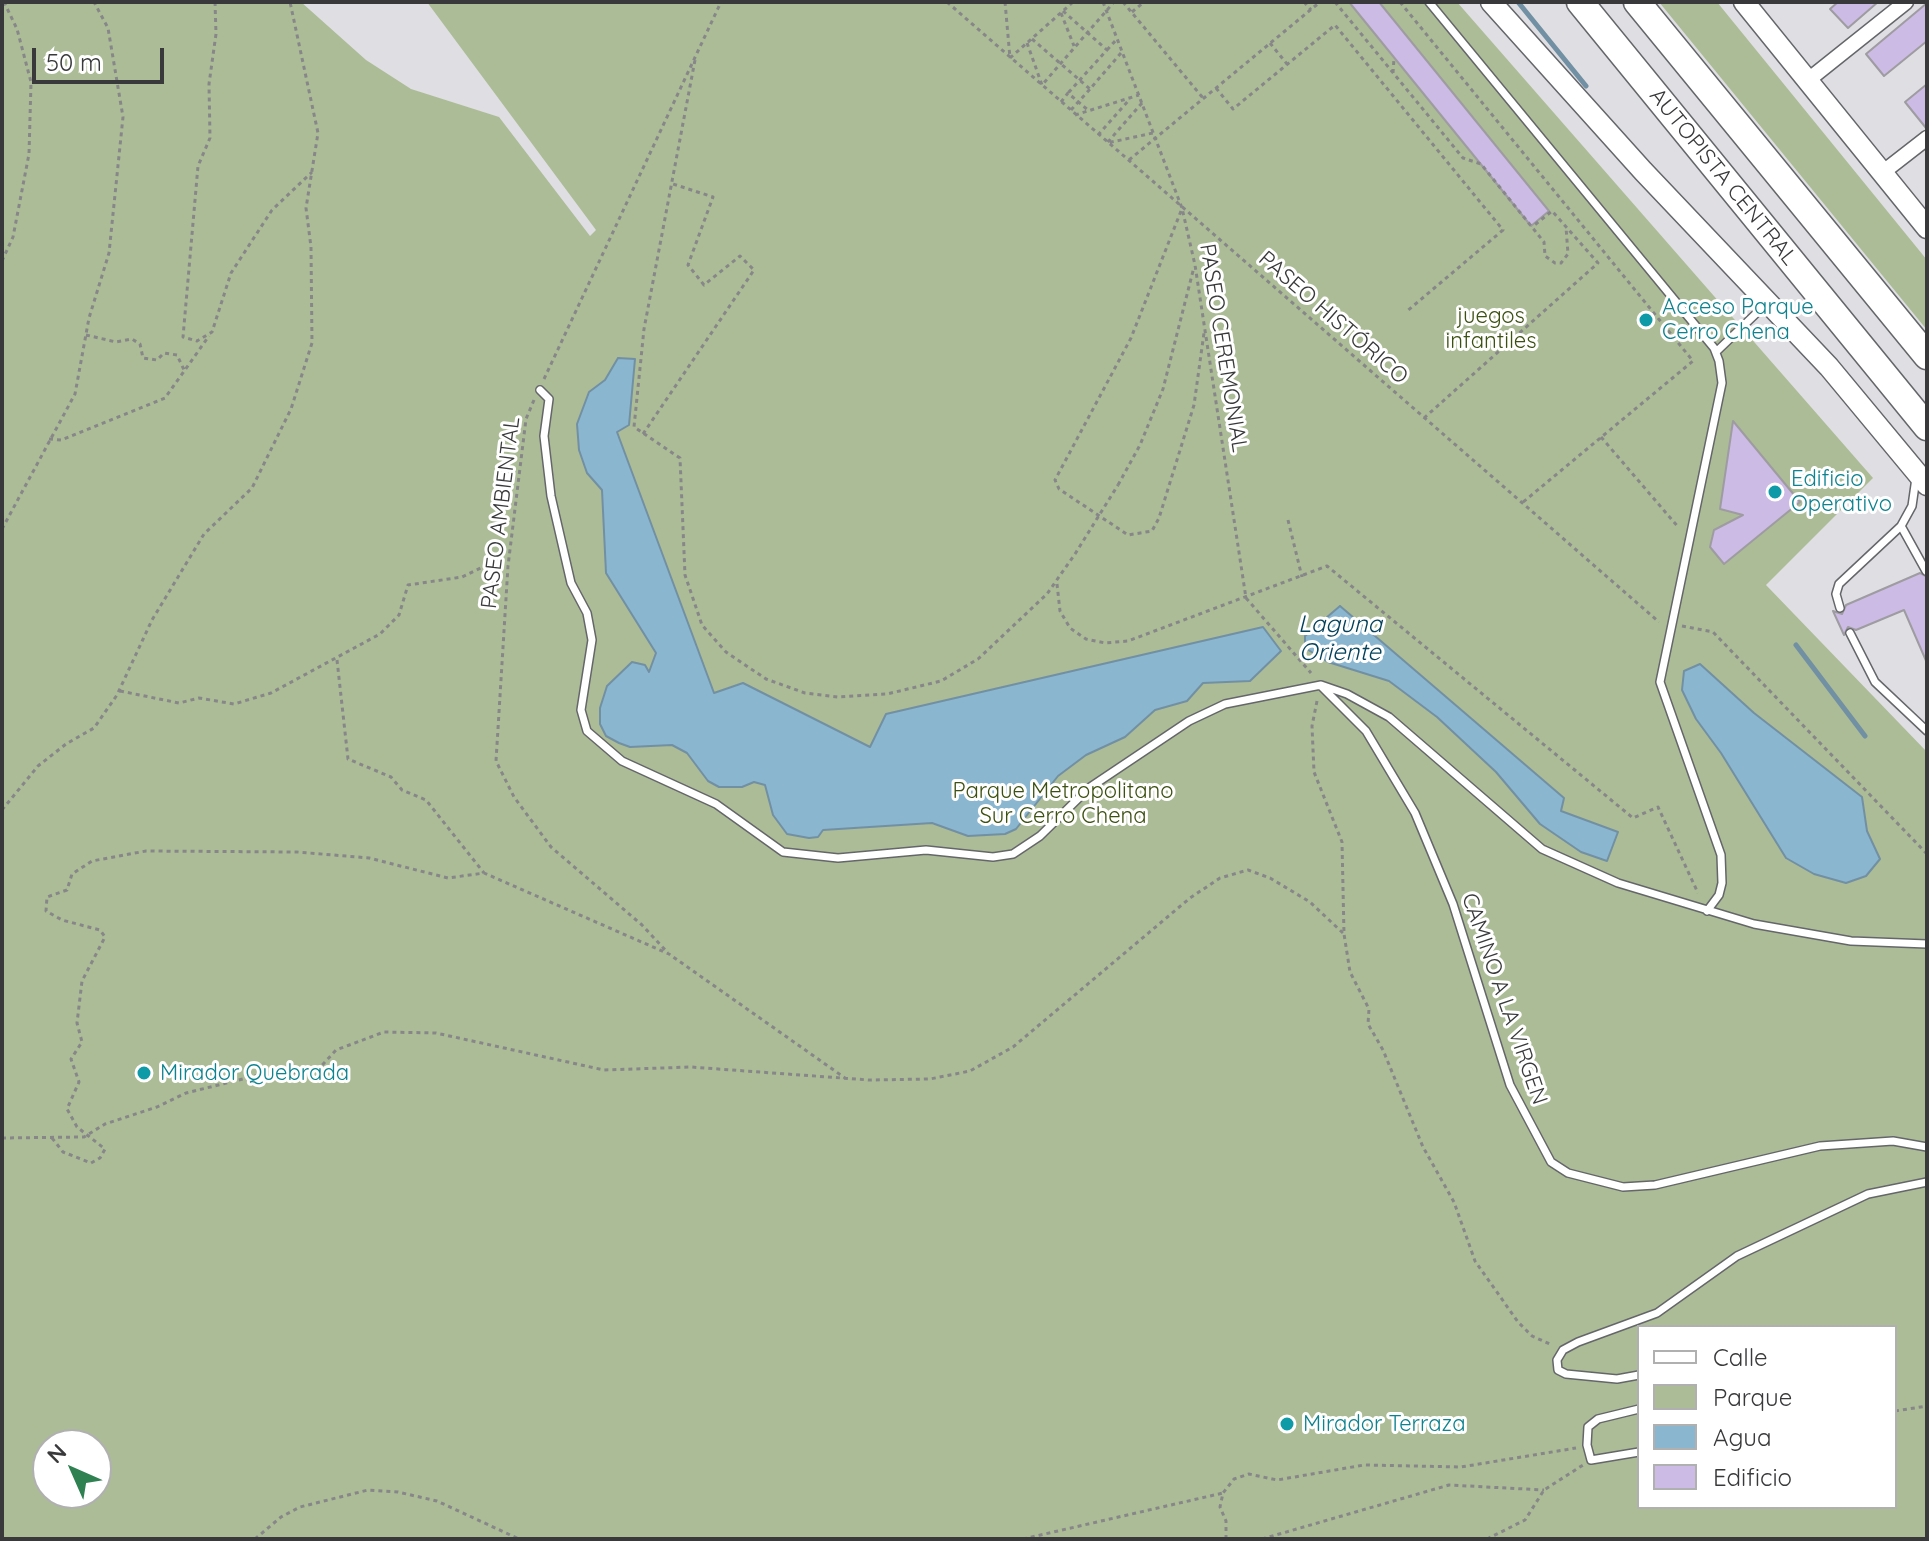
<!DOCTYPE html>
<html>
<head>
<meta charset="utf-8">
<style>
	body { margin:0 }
	#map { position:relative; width:1929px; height:1541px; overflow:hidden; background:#dedee3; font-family:Quicksand,sans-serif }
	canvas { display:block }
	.frame { position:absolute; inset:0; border:4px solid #39393b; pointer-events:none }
	.legend { position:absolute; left:1637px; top:1325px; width:260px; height:184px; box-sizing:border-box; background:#fff; border:2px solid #b0b0b1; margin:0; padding:10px 14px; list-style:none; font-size:24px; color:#39393b }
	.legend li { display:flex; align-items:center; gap:16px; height:40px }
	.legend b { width:40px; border:2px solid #b0b0b1 }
	.north { position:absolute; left:32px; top:1429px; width:80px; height:80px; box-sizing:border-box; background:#fff; border:2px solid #b0b0b1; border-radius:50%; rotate:315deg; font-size:22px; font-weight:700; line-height:32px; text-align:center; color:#39393b }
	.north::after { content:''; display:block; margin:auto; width:28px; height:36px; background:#2f8152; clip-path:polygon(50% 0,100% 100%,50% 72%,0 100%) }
	.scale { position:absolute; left:32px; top:48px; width:132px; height:36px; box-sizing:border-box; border:4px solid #39393b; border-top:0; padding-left:10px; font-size:24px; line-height:28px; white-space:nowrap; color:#39393b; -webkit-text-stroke:6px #fff; paint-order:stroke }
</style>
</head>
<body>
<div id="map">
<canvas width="1929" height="1541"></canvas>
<div class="frame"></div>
<ul class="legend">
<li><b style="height:10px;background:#fff"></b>Calle</li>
<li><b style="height:22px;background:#acbc96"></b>Parque</li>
<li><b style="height:22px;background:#8ab6d0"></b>Agua</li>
<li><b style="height:22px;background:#cbbbe5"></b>Edificio</li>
</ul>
<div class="north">N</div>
<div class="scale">50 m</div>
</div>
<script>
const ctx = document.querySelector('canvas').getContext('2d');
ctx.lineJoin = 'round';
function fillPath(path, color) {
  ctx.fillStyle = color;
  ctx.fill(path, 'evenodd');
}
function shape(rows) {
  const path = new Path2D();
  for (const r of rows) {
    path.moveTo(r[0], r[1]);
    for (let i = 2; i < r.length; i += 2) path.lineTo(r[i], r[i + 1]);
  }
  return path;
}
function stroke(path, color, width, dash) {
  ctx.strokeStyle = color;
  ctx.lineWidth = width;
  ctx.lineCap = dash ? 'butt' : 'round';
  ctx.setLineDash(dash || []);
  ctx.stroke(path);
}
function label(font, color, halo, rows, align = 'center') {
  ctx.font = font + ' Quicksand,sans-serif';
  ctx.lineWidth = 6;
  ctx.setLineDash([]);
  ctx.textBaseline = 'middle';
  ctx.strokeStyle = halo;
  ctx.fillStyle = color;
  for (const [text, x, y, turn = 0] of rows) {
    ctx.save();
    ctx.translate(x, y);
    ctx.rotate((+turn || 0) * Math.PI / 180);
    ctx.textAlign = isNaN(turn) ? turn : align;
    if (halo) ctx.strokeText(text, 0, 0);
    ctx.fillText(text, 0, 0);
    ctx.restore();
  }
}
fillPath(shape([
	[2,2,301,2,366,60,411,89,499,117,590,236,596,230,427,2,1457,2,1873,478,1766,585,1927,752,1927,1539,2,1539],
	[1639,1327,1895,1327,1895,1507,1639,1507],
	[48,1445,96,1445,96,1493,48,1493],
	[1659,2,1717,2,1927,260,1927,330]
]), '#acbc96');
const water = shape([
	[618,358,635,359,629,425,617,432,714,693,743,683,870,747,886,714,1263,627,1281,651,1250,681,1203,683,1187,701,1155,710,1125,737,1086,755,1058,776,1016,829,1005,834,968,836,932,823,823,830,818,837,809,838,787,834,773,815,765,785,754,782,742,787,719,787,708,781,687,753,672,745,630,747,619,743,606,736,600,724,600,708,607,686,632,662,645,665,649,672,656,653,606,573,602,490,587,473,579,450,577,424,589,392,605,380,618,358],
	[1340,606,1564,798,1561,811,1618,832,1607,861,1581,852,1540,824,1496,772,1437,717,1389,681,1328,662,1305,648,1305,636,1340,606],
	[1700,664,1754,713,1862,797,1867,831,1880,859,1866,876,1846,883,1814,874,1786,858,1721,753,1696,719,1682,690,1684,671,1700,664]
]);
fillPath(water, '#8ab6d0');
stroke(water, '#7290a3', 2);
stroke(shape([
	[1518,2,1586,86],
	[1796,645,1865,736]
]), '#7290a3', 5);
const building = shape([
	[1349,2,1379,2,1549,211,1531,226,1349,2],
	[1838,2,1878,2,1848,28,1830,9,1838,2],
	[1927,3,1927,41,1884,76,1866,54,1927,3],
	[1927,84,1927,128,1926,128,1905,102,1927,84],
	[1733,421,1800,502,1724,564,1710,547,1714,530,1743,515,1720,509,1733,421],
	[1920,573,1927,577,1927,663,1904,610,1856,630,1848,627,1844,635,1833,611,1842,614,1846,605,1920,573]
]);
fillPath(building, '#cbbbe5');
stroke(building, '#9e9ca1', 2);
const service = shape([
	[1429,2,1714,348,1719,361,1722,383,1660,682,1721,855,1722,883,1719,895,1707,911],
	[1716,352,1766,304],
	[540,390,549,399,544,436,551,496,571,583,587,613,592,640,581,710,587,731,622,761,716,804,783,852,838,858,926,850,993,857,1013,854,1040,836,1089,788,1189,721,1225,704,1321,685,1347,694,1389,717,1542,849,1618,883,1754,924,1851,941,1927,944],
	[1901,526,1926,571],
	[1840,608,1836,594,1839,584,1901,526,1912,506,1916,478],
	[1850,633,1875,682,1927,731],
	[1321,686,1366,731,1415,813,1453,904,1510,1085,1551,1162,1568,1173,1623,1187,1655,1185,1820,1146,1893,1141,1927,1147],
	[1639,1375,1617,1379,1566,1374,1558,1370,1557,1360,1563,1350,1578,1342,1657,1313,1737,1256,1868,1194,1927,1182],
	[1639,1409,1598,1419,1588,1427,1587,1445,1591,1460,1639,1452]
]);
const minor = shape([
	[1807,81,1906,2],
	[1882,173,1927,138]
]);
const secondary = shape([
	[1491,2,1643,171,1829,367,1927,485],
	[1744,2,1927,228]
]);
const motorway = shape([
	[1580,2,1927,427],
	[1637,2,1927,356]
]);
stroke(service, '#65666a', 10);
stroke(minor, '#65666a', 17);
stroke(secondary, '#65666a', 23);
stroke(motorway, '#65666a', 29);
stroke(shape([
	[215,2,216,34,209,84,210,138,198,166,183,337,197,341,212,332,231,273,272,210,312,172],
	[947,2,1659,622],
	[1005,2,1010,58],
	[1103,2,1182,208,1195,265,1246,598,1311,673],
	[1123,2,1203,98],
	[1304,2,1311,10],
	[1335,2,1463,158,1481,164,1544,242,1545,256,1555,263,1561,263,1568,254,1566,227],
	[1400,2,1693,361,1522,503],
	[1063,11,1107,50,1068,93],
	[1132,12,1144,2],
	[1061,13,1074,46],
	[1032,39,1090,89,1121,53],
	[1027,43,1042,85,1114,2],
	[1270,43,1287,64],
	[1107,50,1117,39],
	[1010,58,1073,2],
	[695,60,644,329,634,427,680,458,685,575,702,625,726,652,766,679,805,693,838,697,887,694,941,681,978,659,1047,594,1075,554],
	[1393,73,1394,58],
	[1216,88,1233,109,1335,25,1503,230,1406,312],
	[1061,102,1068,93,1089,111],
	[1142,103,1107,143,1153,133],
	[1071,110,1090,89],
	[1075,115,1139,95],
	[1098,135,1130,99],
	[1129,160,1320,2],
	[1181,211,1131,338,1055,480,1059,489,1128,535,1152,531,1159,518,1194,405,1204,333],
	[2,261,13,237,29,154,31,82,17,29,4,2],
	[86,335,116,342,132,339,140,344,143,358,157,360,164,353,177,355,185,372],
	[544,379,721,2],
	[534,400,526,419,508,566,496,761,514,797,551,847,642,925,668,953],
	[1424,418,1598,263,1552,211,1532,227],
	[643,434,754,270,740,256,704,285,688,265,713,197,673,184],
	[1601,437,1679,528],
	[49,439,61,440,165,398,209,336],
	[1118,485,1140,445,1163,389,1194,267],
	[1288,520,1302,577],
	[2,529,75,394,89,318,109,253,123,117,108,28,94,2],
	[1057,584,1060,611,1070,628,1086,639,1105,643,1128,641,1327,566,1633,818,1658,807,1698,893],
	[1682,626,1713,632,1927,854],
	[337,660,348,759,391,777,402,790,426,800,484,873],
	[120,691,179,703,199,698,234,704,271,693,380,634,399,615,408,585,462,577,485,566,508,566],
	[1317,701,1312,726,1314,772,1342,842,1344,934,1350,972,1369,1009,1368,1024,1383,1050,1423,1147,1454,1202,1475,1261,1518,1322,1532,1336,1552,1345],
	[2,810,38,766,66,744,94,728,117,695,152,620,204,534,252,488,291,409,312,343,311,247,306,208,318,133,290,2],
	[2,1138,84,1137,105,1124,157,1107,186,1093,271,1072,315,1073,336,1050,384,1032,436,1033,604,1070,691,1067,869,1080,930,1079,970,1071,1013,1047,1190,898,1220,878,1248,870,1270,878,1310,902,1344,934],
	[52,1138,63,1152,91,1163,100,1158,105,1149,77,1127,67,1109,79,1082,71,1059,82,1042,77,1023,82,981,105,937,100,930,62,920,46,911,47,897,67,890,72,874,92,861,146,851,297,852,369,858,448,878,484,873,669,954,845,1078],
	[1895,1411,1927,1406],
	[255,1539,281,1517,300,1507,368,1490,398,1492,437,1501,519,1539],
	[1023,1539,1223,1493],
	[1226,1539,1226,1521,1220,1507,1223,1493,1234,1479,1249,1474,1277,1480,1364,1465,1461,1467,1576,1448],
	[1262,1539,1449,1485,1544,1490],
	[1487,1539,1525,1520,1544,1490,1583,1465]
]), '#87878a', 3, [4, 4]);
stroke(service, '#fff', 7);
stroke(minor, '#fff', 14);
stroke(secondary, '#fff', 20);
stroke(motorway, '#fff', 26);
stroke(shape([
	[1075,554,1118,485]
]), '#87878a', 3, [4, 4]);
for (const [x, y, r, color] of [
	[1646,320,8,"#0f9aa8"],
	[1775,492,8,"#0f9aa8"],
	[144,1073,8,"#0f9aa8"],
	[1287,1424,8,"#0f9aa8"]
]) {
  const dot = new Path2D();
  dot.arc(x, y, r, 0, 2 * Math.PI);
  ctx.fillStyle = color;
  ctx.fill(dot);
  stroke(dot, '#fff', 3);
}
label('22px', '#39393b', '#fff', [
	["AUTOPISTA CENTRAL",1723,177,51],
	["PASEO HISTÓRICO",1333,318,41],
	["PASEO CEREMONIAL",1223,348,81],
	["PASEO AMBIENTAL",501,513,-83],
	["CAMINO A LA VIRGEN",1504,999,71]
]);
label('22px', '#0d838f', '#fff', [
	["Acceso Parque",1662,307],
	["Cerro Chena",1662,332],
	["Edificio",1791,479],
	["Operativo",1791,504],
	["Mirador Quebrada",160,1073],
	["Mirador Terraza",1303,1424]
], 'left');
label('22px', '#3c5010', '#fff', [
	["juegos",1491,316],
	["infantiles",1491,341],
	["Parque Metropolitano",1063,791],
	["Sur Cerro Chena",1063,816]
]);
label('italic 24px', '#03415b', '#fff', [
	["Laguna",1340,625],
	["Oriente",1340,653]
]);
</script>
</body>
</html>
